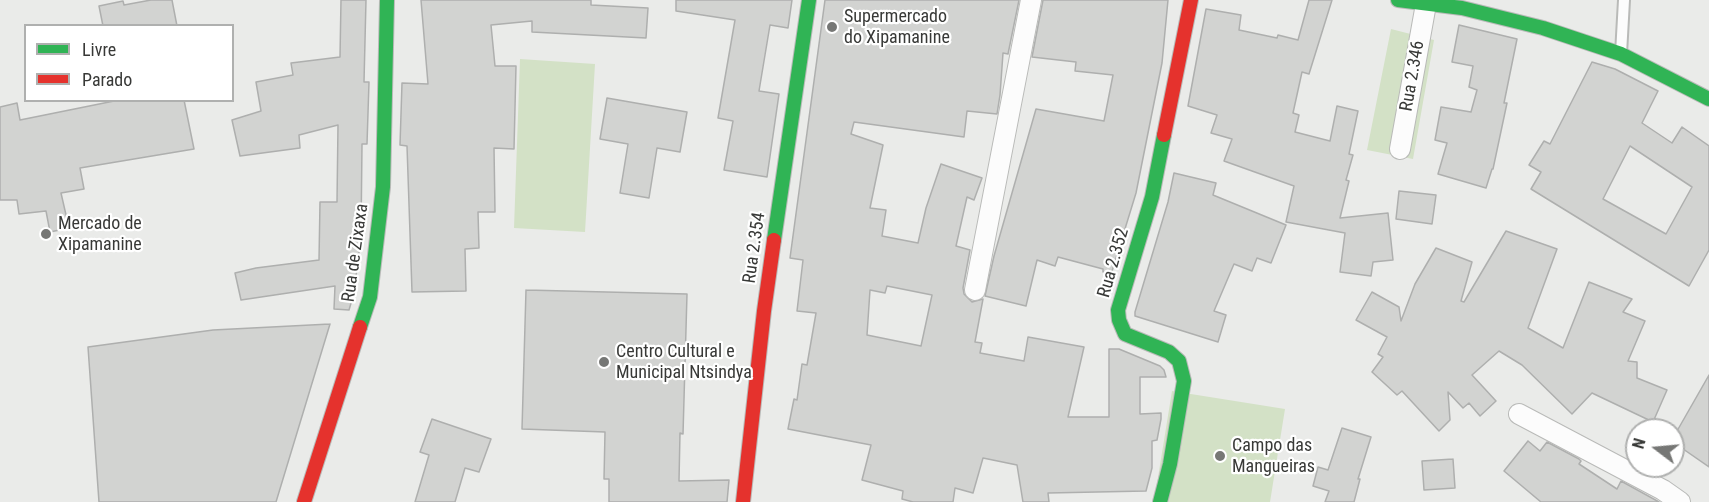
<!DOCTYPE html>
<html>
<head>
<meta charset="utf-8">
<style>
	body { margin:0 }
	#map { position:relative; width:1709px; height:502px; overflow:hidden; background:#eaebe9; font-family:"Roboto Condensed",sans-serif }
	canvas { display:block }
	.legend { position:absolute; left:24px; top:24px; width:210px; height:78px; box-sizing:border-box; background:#fff; border:2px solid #afb0af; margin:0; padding:8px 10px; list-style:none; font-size:18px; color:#383937 }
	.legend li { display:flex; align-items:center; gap:12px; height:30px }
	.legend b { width:30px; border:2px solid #afb0af }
	.north { position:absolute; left:1625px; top:418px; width:60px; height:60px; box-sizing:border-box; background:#fff; border:2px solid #afb0af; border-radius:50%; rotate:286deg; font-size:16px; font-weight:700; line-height:24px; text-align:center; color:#383937 }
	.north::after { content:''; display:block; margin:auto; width:21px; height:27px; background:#767775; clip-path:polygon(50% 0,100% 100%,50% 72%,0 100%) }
</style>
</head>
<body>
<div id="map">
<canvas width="1709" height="502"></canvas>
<ul class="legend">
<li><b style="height:8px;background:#30b455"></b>Livre</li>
<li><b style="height:8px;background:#e5322d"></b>Parado</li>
</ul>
<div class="north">N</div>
</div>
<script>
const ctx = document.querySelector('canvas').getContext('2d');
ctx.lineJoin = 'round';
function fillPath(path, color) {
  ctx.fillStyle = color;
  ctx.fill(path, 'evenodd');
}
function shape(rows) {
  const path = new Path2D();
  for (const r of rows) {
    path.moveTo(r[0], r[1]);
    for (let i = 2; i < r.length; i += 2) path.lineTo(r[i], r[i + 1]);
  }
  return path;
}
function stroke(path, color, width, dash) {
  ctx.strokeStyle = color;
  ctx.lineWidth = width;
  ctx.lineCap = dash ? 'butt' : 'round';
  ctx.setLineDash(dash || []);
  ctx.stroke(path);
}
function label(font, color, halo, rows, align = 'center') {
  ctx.font = font + ' "Roboto Condensed",sans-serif';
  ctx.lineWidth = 4.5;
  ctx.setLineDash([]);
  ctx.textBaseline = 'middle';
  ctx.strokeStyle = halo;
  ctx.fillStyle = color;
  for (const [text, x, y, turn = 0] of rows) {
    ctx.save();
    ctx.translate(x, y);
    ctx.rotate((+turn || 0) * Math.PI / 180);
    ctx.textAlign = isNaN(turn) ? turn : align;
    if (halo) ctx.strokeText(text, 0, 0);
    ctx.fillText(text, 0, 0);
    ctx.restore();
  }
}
fillPath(shape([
	[1391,29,1434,40,1413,159,1367,150],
	[520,59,595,64,585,232,514,228],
	[1172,391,1285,409,1270,502,1154,502]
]), '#d3e1c6');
const building = shape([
	[151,0,172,0,177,26,103,26,99,6,123,1,124,5,151,0],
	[341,0,366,0,364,82,369,82,367,144,362,144,361,236,354,293,349,310,334,309,335,286,241,300,235,273,256,268,319,260,320,202,337,202,338,125,299,135,300,148,240,156,232,120,261,111,256,82,293,75,291,63,340,57,341,0],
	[421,0,591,0,591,5,648,8,646,38,532,32,532,21,491,25,495,66,516,66,514,149,494,148,495,212,478,212,479,248,465,249,466,291,412,292,407,146,400,145,402,83,428,84,421,0],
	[676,0,792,0,788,28,770,25,759,91,779,94,767,177,724,170,733,121,718,118,735,20,676,11,676,0],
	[825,0,1019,0,1008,54,1003,53,1000,95,997,114,967,111,964,137,854,122,851,134,883,145,870,208,886,210,882,236,918,243,926,208,941,164,982,178,974,200,967,197,956,246,970,250,963,288,964,294,972,302,983,299,975,342,982,343,980,353,1024,361,1028,337,1084,347,1068,417,1109,417,1109,349,1119,349,1160,366,1164,370,1166,377,1140,377,1140,414,1161,413,1161,419,1157,440,1152,441,1152,468,1146,491,1048,493,1049,502,1023,502,1017,465,983,458,973,493,955,488,953,502,913,502,902,499,903,491,862,480,871,445,788,429,794,399,797,400,802,364,807,365,816,313,797,311,803,260,790,258,825,0],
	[887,286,932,295,921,346,867,335,870,290,885,293,887,286],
	[1043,0,1168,0,1162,63,1136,193,1109,281,1109,272,1103,272,1103,269,1058,257,1055,266,1037,260,1026,306,985,296,994,256,1036,109,1104,121,1113,75,1075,71,1076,62,1032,57,1043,0],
	[1309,0,1332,0,1309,74,1302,72,1293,113,1299,115,1295,132,1330,141,1337,106,1358,111,1349,154,1353,155,1346,180,1349,181,1340,218,1388,213,1393,260,1373,262,1371,276,1340,272,1345,233,1286,222,1294,186,1224,161,1232,139,1211,133,1217,115,1188,106,1206,9,1241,15,1239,30,1277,38,1278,35,1298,40,1309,0],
	[1459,25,1517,39,1504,103,1507,103,1493,169,1492,169,1486,188,1438,174,1447,143,1435,140,1441,107,1471,112,1477,90,1469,87,1473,66,1452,62,1459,25],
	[1592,62,1615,69,1658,91,1642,123,1672,143,1682,127,1709,146,1709,250,1689,286,1531,189,1541,172,1529,165,1544,141,1550,144,1592,62],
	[1630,146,1692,187,1666,234,1603,199,1630,146],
	[607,98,687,112,680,152,657,148,649,198,620,193,628,144,600,139,607,98],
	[119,100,184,100,194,149,80,168,84,189,61,193,69,228,50,232,46,211,19,214,17,200,0,200,0,107,17,103,20,120,119,100],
	[1174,173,1216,183,1213,195,1286,225,1271,263,1257,258,1252,271,1234,264,1214,311,1226,315,1218,342,1135,316,1135,312,1168,202,1174,173],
	[1399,191,1436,195,1432,224,1396,219,1399,191],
	[1506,231,1557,249,1528,328,1563,348,1589,282,1632,299,1623,312,1645,321,1628,361,1637,362,1637,378,1667,390,1653,422,1592,393,1572,414,1522,365,1499,351,1472,375,1496,401,1480,416,1469,403,1463,408,1448,392,1450,420,1439,431,1402,391,1397,395,1372,372,1383,357,1378,354,1387,337,1356,320,1372,292,1399,307,1401,321,1415,284,1436,248,1472,262,1461,301,1464,302,1506,231],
	[526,290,687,294,683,434,680,433,679,481,729,480,727,502,609,502,609,479,604,479,605,432,522,429,526,290],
	[330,324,276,502,99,502,88,347,213,330,330,324],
	[1709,375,1709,467,1673,442,1673,438,1709,375],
	[432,419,491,439,479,472,465,468,455,502,415,502,429,455,420,452,432,419],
	[1342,428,1371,437,1358,479,1360,479,1354,502,1325,502,1329,491,1313,486,1318,467,1328,470,1342,428],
	[1528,441,1540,451,1547,442,1579,459,1581,461,1579,464,1617,489,1621,481,1659,502,1541,502,1504,471,1528,441],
	[1453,459,1455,488,1424,490,1422,461,1453,459]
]);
fillPath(building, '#d2d3d1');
stroke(building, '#aeafae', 1.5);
const lane = shape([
	[1621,54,1624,0]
]);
const street = shape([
	[1400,149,1426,4],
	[975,290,1031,0],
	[1519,414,1663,490,1680,502]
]);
const fast = shape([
	[1398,0,1462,8,1543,28,1621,54,1709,99],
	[774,240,809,0],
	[360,327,370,297,383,187,387,0],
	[1160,502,1170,464,1184,381,1179,361,1169,352,1125,334,1119,320,1118,310,1152,197,1164,135]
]);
const jam = shape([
	[1164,135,1191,0],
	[304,502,360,327],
	[743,502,764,311,774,240]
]);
stroke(lane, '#b9bab8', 14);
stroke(street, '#b9bab8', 22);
stroke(fast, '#b9bab8', 16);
stroke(jam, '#b9bab8', 16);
stroke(lane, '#fcfcfc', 10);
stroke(street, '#fcfcfc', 20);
stroke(fast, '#30b455', 14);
stroke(jam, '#e5322d', 14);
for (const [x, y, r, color] of [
	[832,27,6,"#767775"],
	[46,234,6,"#767775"],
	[604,362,6,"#767775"],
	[1220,456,6,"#767775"]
]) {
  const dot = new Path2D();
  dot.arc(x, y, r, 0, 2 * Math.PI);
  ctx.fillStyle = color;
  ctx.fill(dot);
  stroke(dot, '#fff', 2);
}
label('18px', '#383937', '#fff', [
	["Supermercado",844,17],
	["do Xipamanine",844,38],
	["Mercado de",58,224],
	["Xipamanine",58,245],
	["Centro Cultural e",616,352],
	["Municipal Ntsindya",616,373],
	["Campo das",1232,446],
	["Mangueiras",1232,467]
], 'left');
label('18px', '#383937', '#fff', [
	["Rua 2.346",1413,76,-80],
	["Rua 2.354",755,248,-82],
	["Rua de Zixaxa",356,253,-82],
	["Rua 2.352",1114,263,-74]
]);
</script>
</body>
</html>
